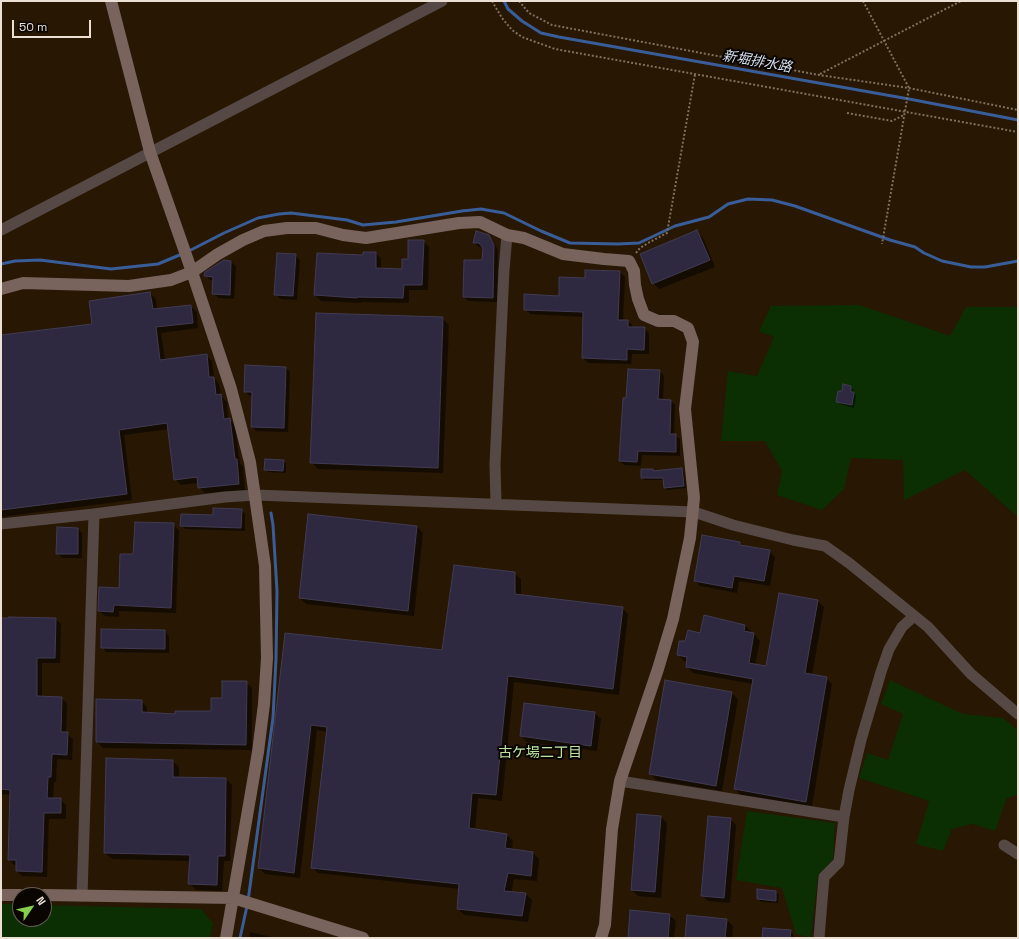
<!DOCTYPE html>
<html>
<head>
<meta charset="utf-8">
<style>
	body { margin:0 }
	#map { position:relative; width:1019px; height:939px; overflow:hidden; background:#271703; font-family:"Space Grotesk",sans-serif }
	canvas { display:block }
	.frame { position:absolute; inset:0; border:2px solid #ebe0d3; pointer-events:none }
	.north { position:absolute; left:12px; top:887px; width:40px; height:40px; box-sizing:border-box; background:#0a0501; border:1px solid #645d55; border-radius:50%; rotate:56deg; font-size:11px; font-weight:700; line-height:16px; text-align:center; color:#ebe0d3 }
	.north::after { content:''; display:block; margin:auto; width:14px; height:18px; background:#85cf4c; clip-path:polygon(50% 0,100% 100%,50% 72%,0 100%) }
	.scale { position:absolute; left:12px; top:20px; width:79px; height:18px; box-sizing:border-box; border:2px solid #ebe0d3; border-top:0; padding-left:5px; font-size:12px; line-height:14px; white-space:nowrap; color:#ebe0d3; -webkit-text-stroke:3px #0a0501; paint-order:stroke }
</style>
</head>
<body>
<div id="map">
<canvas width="1019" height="939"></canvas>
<div class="frame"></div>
<div class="north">N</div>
<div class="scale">50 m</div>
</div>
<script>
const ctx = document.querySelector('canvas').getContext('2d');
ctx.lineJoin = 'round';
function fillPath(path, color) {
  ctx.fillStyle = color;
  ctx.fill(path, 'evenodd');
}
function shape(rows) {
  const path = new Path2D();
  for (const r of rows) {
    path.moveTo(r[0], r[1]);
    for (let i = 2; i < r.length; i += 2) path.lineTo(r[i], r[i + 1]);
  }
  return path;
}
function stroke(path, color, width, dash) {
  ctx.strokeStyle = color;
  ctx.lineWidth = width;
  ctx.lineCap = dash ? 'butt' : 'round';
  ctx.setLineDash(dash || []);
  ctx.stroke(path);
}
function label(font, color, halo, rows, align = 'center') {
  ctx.font = font + ' "Space Grotesk","Noto Sans JP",sans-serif';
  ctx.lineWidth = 4;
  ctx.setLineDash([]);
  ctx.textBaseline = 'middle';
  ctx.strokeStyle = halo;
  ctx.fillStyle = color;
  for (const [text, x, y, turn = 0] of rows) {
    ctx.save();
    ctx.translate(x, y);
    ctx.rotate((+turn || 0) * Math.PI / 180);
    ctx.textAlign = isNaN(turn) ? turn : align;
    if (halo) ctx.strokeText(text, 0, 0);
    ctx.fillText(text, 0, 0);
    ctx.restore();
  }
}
fillPath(shape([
	[859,305,950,336,966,307,1018,307,1018,517,965,470,904,500,903,460,851,458,844,489,822,510,777,495,782,471,765,441,721,441,728,371,757,376,774,337,759,331,771,306],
	[890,680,963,714,1003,718,1018,730,1018,795,1007,798,995,831,972,824,952,829,943,851,916,844,929,801,859,778,867,753,888,760,903,714,881,704],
	[747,811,835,823,833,859,818,876,811,938,796,934,782,888,736,880],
	[1,904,20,904,20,919,44,919,44,905,201,909,213,923,210,938,1,938]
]), '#0c2e03');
fillPath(shape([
	[697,232,703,238,715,267,659,289,653,283],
	[488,236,493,241,498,250,497,302,468,301,464,297,483,261,484,247,479,247,474,243],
	[423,241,429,247,428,290,409,290,409,303,362,302,362,303,321,301,315,295,364,256,376,253,381,259,381,270,403,271,409,260],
	[295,255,300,260,297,300,280,299,275,294],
	[231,262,236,266,234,299,218,298,213,293,214,280,210,280,205,275],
	[620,272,625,277,623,321,628,321,633,326,632,328,644,328,649,333,649,354,632,354,631,364,588,363,583,358,584,317,530,314,525,309,560,297,586,279],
	[150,293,156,299,157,309,191,306,197,312,198,328,161,333,165,360,206,355,212,361,214,378,219,384,221,396,227,402,228,419,235,425,240,464,243,466,245,490,205,493,199,487,198,483,181,485,175,479,169,429,124,435,132,500,1,517,1,336,94,324],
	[442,318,449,325,443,473,318,469,311,462],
	[286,368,290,372,288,432,256,431,252,426,253,396,250,396,245,392],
	[660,371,664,376,663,400,671,401,675,405,674,435,680,439,680,456,642,455,641,466,624,465,620,461,627,399],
	[851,387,854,390,853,393,856,396,854,408,840,404,837,401],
	[283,461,286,463,286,473,268,472,265,469],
	[682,469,684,472,686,488,667,490,665,487,664,480,644,480,642,478,653,470,655,472],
	[241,510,245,514,245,531,185,529,181,525],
	[173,524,179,530,176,613,119,611,119,617,105,616,99,611,120,589,134,555],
	[417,527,423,533,414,616,306,604,300,598],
	[78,529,82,533,82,558,62,558,57,553],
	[740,543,743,546,769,551,775,557,770,586,739,581,737,593,700,586,695,581],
	[514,573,521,579,521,596,622,608,628,614,619,695,514,682,502,801,478,798,475,830,507,835,513,841,512,850,533,853,539,859,537,881,514,879,511,893,526,894,532,900,528,922,464,915,458,909,460,889,318,873,312,867,327,732,317,730,300,878,265,874,259,868,286,635,443,651],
	[818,601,824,607,812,675,826,678,832,684,812,807,741,795,735,789,753,684,693,673,687,667,688,662,684,661,678,655,686,642,701,634,745,625,751,632,750,634,754,634,760,641,755,666,767,668],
	[1,618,55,619,61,624,60,663,42,663,42,697,61,698,67,703,66,733,73,739,72,760,57,759,56,782,54,782,53,799,60,799,66,805,66,819,49,819,47,877,22,876,17,871,17,865,14,865,9,859,11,795,1,794],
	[165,631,169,636,169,653,106,652,102,647],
	[246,682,252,688,252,750,103,748,97,742,141,701,147,707,147,714,176,715,212,712,223,699],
	[732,693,738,699,722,791,656,780,650,773],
	[595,713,601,719,597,751,527,742,521,736],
	[173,761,179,767,179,778,226,779,232,785,230,861,224,861,222,891,196,890,189,883,190,861,112,859,105,853],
	[661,817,667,823,661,898,638,896,632,890],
	[730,819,736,825,730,903,708,901,702,895],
	[776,892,779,895,778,903,761,902,758,899],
	[669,915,676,921,674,938,629,938],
	[727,920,733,926,732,938,686,938],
	[790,931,793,934,793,938,763,938],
	[250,932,276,938,249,938]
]), '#0007');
stroke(shape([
	[504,1,508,9,522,21,541,33,559,37,909,99,1018,120],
	[187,252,224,233,258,218,279,214,291,213,347,220,363,225,396,222,462,211,481,209,504,213,541,231,570,243,618,244,639,243,675,226,709,217,728,204,748,199,772,200,795,206,890,240,915,247,924,253,942,261,971,267,985,267,1018,261],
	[1,264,15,261,40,260,111,269,158,264,182,254],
	[248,901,273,718,276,659,277,591,273,525,271,513],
	[240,938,247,906]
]), '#395d98', 3);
const building = shape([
	[697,230,710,260,652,284,640,254,697,230],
	[476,231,489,235,494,245,493,298,463,297,464,260,482,260,483,248,479,243,473,243,476,231],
	[408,240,424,240,422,285,404,285,403,298,357,297,357,298,314,295,317,253,363,255,363,252,376,252,376,268,402,269,402,259,408,259,408,240],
	[277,253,296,254,293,296,274,295,277,253],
	[224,260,231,261,230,295,212,294,213,277,204,276,205,272,224,260],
	[585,270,620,271,618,320,628,320,628,327,645,327,644,350,627,349,627,360,582,358,583,312,524,310,524,294,559,296,559,277,585,278,585,270],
	[150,292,153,309,191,305,193,323,156,327,160,360,207,354,209,377,214,377,216,395,221,394,224,419,230,418,235,459,237,459,239,484,198,488,197,477,174,480,167,423,119,430,127,494,1,510,1,335,92,324,89,301,150,292],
	[316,313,443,317,438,468,310,463,316,313],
	[245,365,286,367,284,428,251,427,252,392,244,392,245,365],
	[628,369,660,370,658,399,671,400,670,434,676,434,676,452,638,451,637,462,619,461,623,398,626,398,628,369],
	[843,384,851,386,851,392,854,392,852,405,836,402,838,391,842,391,843,384],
	[265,459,284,460,283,471,264,470,265,459],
	[682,468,684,486,664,488,663,478,641,478,641,469,653,469,653,471,682,468],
	[213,508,242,509,241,528,180,526,181,514,213,515,213,508],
	[308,514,417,526,408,611,299,598,308,514],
	[135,522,174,523,171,608,114,605,113,612,98,611,99,587,119,588,120,554,133,554,135,522],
	[57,527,78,528,78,554,56,554,57,527],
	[702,535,740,542,740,545,770,550,764,581,734,576,732,588,694,581,702,535],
	[454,565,515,572,515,594,623,607,613,689,508,676,496,795,472,793,469,828,507,834,505,848,533,852,531,876,508,873,504,891,526,893,522,916,457,909,459,884,311,868,327,727,311,725,294,873,258,868,285,633,442,650,454,565],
	[779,593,818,600,805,673,827,677,806,802,734,789,753,679,686,667,687,657,677,655,679,641,685,641,688,630,700,633,704,615,745,625,744,631,754,633,749,663,766,666,779,593],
	[9,617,56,618,55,658,37,658,37,696,62,697,61,732,68,732,67,755,52,754,51,777,48,777,47,798,61,798,61,813,44,813,42,872,16,871,16,860,8,860,10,790,1,789,1,618,9,618,9,617],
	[101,629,165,630,165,649,101,648,101,629],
	[665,680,732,692,716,786,649,774,665,680],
	[222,681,247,681,246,745,96,742,96,699,142,700,142,712,175,714,175,711,211,711,211,698,222,698,222,681],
	[524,703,595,712,591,746,520,736,524,703],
	[106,758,173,760,173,777,226,778,225,856,218,856,217,885,188,884,190,855,104,853,106,758],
	[637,814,661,816,655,892,631,890,637,814],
	[708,816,731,818,724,898,701,896,708,816],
	[757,889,776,891,776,901,757,899,757,889],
	[630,910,670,914,668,938,628,938,630,910],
	[687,915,727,919,725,938,685,938,687,915],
	[763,928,791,930,790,938,762,938,763,928]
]);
fillPath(building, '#2e2840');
stroke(building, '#413b53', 1);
stroke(shape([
	[492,1,502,18,512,30,522,37,555,49,1018,132],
	[519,1,529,13,552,25,819,75,909,88,1018,110],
	[863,1,909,88,882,244],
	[820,74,961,1],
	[847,113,892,121,902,116,904,114],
	[636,253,640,248,648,243,667,233,695,74]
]), '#7f7160', 2, [2, 2]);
stroke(shape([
	[1,230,442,1],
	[496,504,495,464,504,270,507,235],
	[1,524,94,514,225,497,256,495,694,512,733,525,793,540,825,546,849,563,928,627,971,674,1018,714],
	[620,781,844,817],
	[1004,845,1018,854],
	[82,896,94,514],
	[819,938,824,877,839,862,844,817,849,790,861,740,881,672,889,649,902,627,913,617]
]), '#564945', 11);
stroke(shape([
	[111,1,150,152,192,272,231,389,250,462,265,566,267,658,264,704,258,752,226,938],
	[1,289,23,283,129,286,171,280,192,272,218,254,243,240,264,231,287,228,316,228,343,235,366,238,459,223,480,222,507,235,524,238,563,254,604,259,629,261,634,271,635,285,638,299,644,315,658,321,674,321,688,328,693,342,685,409,694,498,690,538,673,619,658,669,620,781,612,829,605,925,601,938],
	[1,895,20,895],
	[44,895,233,898,363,938]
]), '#78635d', 12);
label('italic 14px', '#d3deef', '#0a0501', [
	["新堀排水路",757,62,10]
]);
label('14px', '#bbe4a1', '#0a0501', [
	["古ケ場二丁目",540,753]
]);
</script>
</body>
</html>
